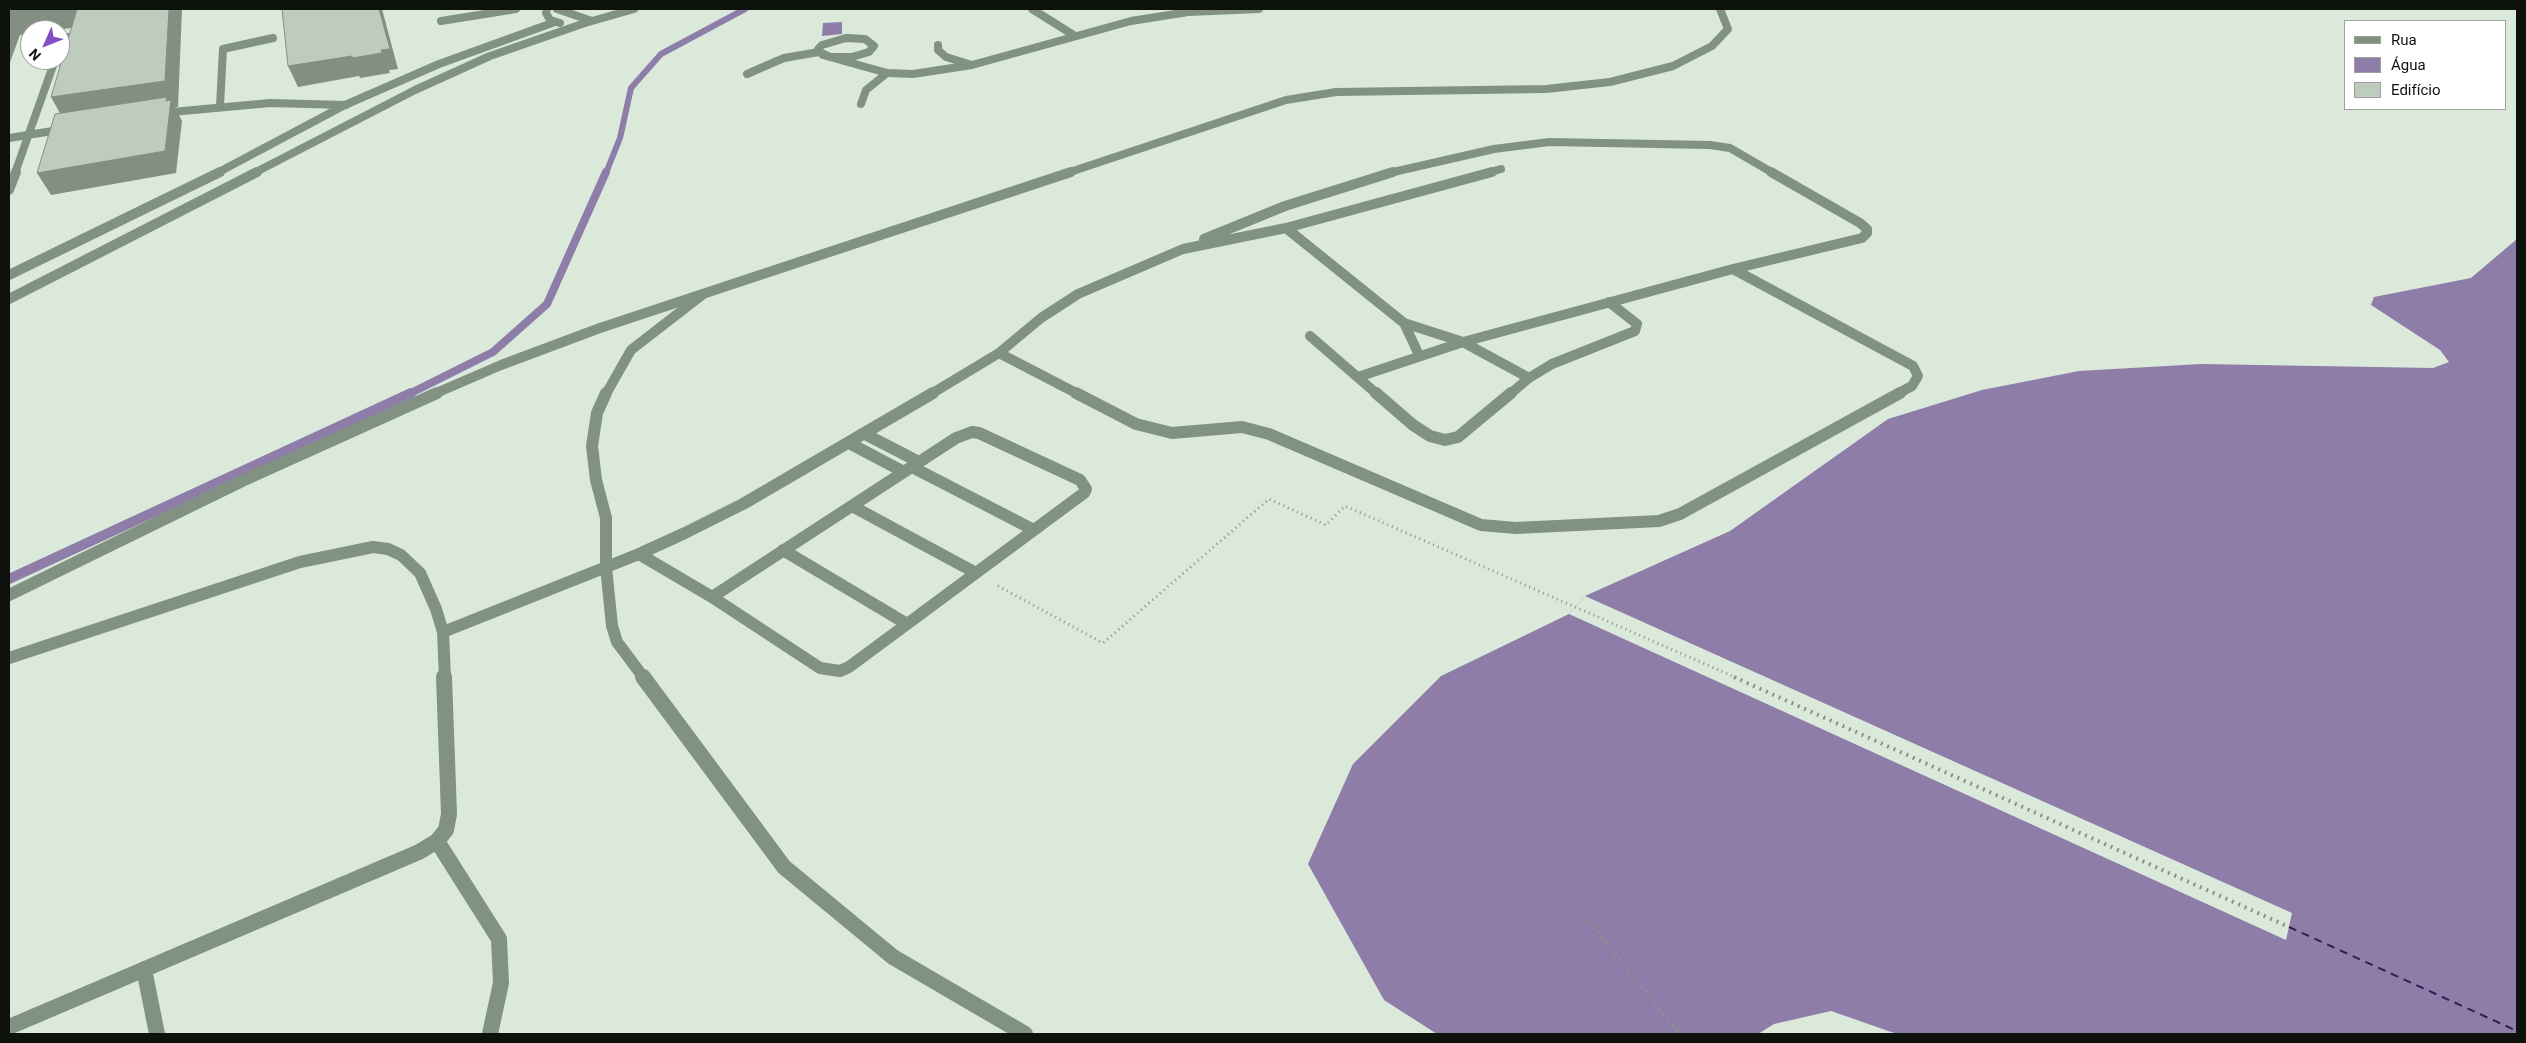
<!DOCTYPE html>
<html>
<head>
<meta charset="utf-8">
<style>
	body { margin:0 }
	#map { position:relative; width:2526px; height:1043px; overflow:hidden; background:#dae9da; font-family:Roboto,sans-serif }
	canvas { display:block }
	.frame { position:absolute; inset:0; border:10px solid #0d120d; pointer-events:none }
	.legend { position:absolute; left:2344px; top:20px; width:162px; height:90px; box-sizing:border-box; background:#fff; border:1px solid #9ea09e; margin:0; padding:6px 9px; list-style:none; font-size:15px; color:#0d120d }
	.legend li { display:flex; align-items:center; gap:10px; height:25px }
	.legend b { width:25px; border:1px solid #9ea09e }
	.north { position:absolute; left:20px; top:20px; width:50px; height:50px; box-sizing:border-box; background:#fff; border:1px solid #9ea09e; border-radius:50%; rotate:226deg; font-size:14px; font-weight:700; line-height:20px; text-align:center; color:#0d120d }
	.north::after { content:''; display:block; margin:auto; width:18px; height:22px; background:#854dc4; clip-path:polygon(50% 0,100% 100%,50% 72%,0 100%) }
</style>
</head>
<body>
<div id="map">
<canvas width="2526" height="1043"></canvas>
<div class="frame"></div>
<ul class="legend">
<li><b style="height:6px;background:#819282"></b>Rua</li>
<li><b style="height:14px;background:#8e7da9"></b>Água</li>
<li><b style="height:14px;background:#bdccbd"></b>Edifício</li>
</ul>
<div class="north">N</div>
</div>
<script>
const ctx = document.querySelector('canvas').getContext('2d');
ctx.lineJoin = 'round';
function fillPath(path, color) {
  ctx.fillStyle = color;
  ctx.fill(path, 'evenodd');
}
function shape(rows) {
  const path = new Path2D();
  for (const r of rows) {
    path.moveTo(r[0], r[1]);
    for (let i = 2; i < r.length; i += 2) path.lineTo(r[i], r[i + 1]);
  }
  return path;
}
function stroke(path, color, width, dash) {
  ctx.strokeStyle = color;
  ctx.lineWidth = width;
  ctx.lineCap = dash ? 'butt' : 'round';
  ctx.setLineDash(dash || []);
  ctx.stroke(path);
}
fillPath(shape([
	[842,22,842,34,822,36,823,23],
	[2517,239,2517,1034,1897,1034,1831,1011,1774,1024,1758,1034,1437,1034,1384,1000,1308,864,1353,764,1441,676,1569,614,1585,596,1730,531,1888,419,1982,390,2079,371,2201,364,2433,368,2449,362,2440,350,2371,305,2374,297,2471,278]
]), '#8e7da9');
fillPath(shape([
	[1585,596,2292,913,2286,940,1569,614]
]), '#dae9da');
stroke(shape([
	[606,173,620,138,631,88,661,54,745,9]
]), '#8e7da9', 6);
stroke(shape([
	[409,394,493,352,547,304,606,172]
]), '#8e7da9', 8);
stroke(shape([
	[9,579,411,393]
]), '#8e7da9', 10);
stroke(shape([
	[2289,927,2517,1031]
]), '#361c54', 2, [8, 6]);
stroke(shape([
	[998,586,1103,643,1269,499,1326,525,1345,506,1737,678]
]), '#899489', 3, [1, 4]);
stroke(shape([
	[1734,677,2289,927],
	[1588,921,1680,1034]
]), '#899489', 4, [2, 5]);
stroke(shape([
	[938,45,938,50,946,57,972,65],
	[747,74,784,58,819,52],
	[861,104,866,90,887,73],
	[1389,173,1494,149,1549,142,1710,145,1730,148,1773,173],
	[1487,173,1501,169]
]), '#819282', 8);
stroke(shape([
	[1286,228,1404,323,1463,342,1529,378],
	[1204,239,1285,206,1393,172],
	[1733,269,1913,366,1918,376,1912,386,1897,394],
	[1404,323,1419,355],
	[1310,336,1377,394],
	[1358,377,1463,342,1733,269,1862,238,1867,233,1867,229,1860,223,1771,172],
	[606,394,631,350,702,295],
	[931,394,999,353],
	[1078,394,999,353,1041,318,1078,294,1183,249,1286,228,1492,172],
	[1510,394,1529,378,1552,364,1635,331,1637,324,1609,302]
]), '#819282', 10);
stroke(shape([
	[606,393,597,413,592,446,596,480,606,518,606,567,612,626,617,642,644,678],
	[1076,393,1136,424,1172,433,1242,427,1269,434,1481,525,1516,528,1659,521,1680,514,1900,393],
	[1376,393,1413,425,1430,436,1445,440,1458,437,1511,393],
	[972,432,979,433,1080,480,1086,489,1084,493,849,667,840,671,820,668,712,597,956,438,972,432],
	[865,434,919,462],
	[849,443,904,472],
	[912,467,1034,530],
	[852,506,976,573],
	[783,550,907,624],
	[639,554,712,597],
	[443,632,445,678],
	[9,658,300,562,373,547,388,549,401,555,420,573,436,609,443,632,639,554,685,533,743,504,933,393]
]), '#819282', 12);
stroke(shape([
	[643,677,784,867,893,957,1025,1034],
	[437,841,499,939,501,983,490,1034],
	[144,969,157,1034],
	[9,1027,419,852,437,841,446,830,449,814,444,677]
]), '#819282', 16);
stroke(shape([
	[547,9,546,13,550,20,560,23],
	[557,9,592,21],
	[1032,9,1075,36],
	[441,21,516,9],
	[60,38,77,36,84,40,60,49],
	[846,38,865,39,874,46,869,52,852,57,830,57,819,52,818,49,822,45,846,38],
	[823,55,887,73,913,74,972,65,1131,21,1188,12,1259,9],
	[220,106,223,49,273,38],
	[161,113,270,103,346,105],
	[9,138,65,129],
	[15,173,55,60],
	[217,173,345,105,439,64,555,22],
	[254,173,415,90,490,56,585,23,634,9],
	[1067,173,1286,100,1336,92,1546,89,1610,82,1673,66,1712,46,1728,29,1720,9]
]), '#819282', 8);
stroke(shape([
	[9,190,16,172],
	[9,275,220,172],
	[9,299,257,172],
	[434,394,501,365,600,328,1071,172]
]), '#819282', 10);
stroke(shape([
	[9,595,242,481,437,393]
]), '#819282', 12);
fillPath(shape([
	[23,9,84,9,92,25,57,30,30,30,30,34,20,35,9,65,9,11],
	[169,9,182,9,178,107,175,107,182,121,176,173,51,195,37,173,66,124,51,97],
	[379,9,382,9,398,69,389,70,390,73,360,78,359,76,298,87,288,66,381,50]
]), '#848f84');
const building = shape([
	[9,9,23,9,9,11,9,9],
	[77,9,169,9,165,81,51,97,77,9],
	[282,9,379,9,390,49,381,50,382,53,352,58,352,56,288,66,282,9],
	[167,97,166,101,171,100,165,151,37,173,55,114,167,97]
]);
fillPath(building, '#bdccbd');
stroke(building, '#848f84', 1);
</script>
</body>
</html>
